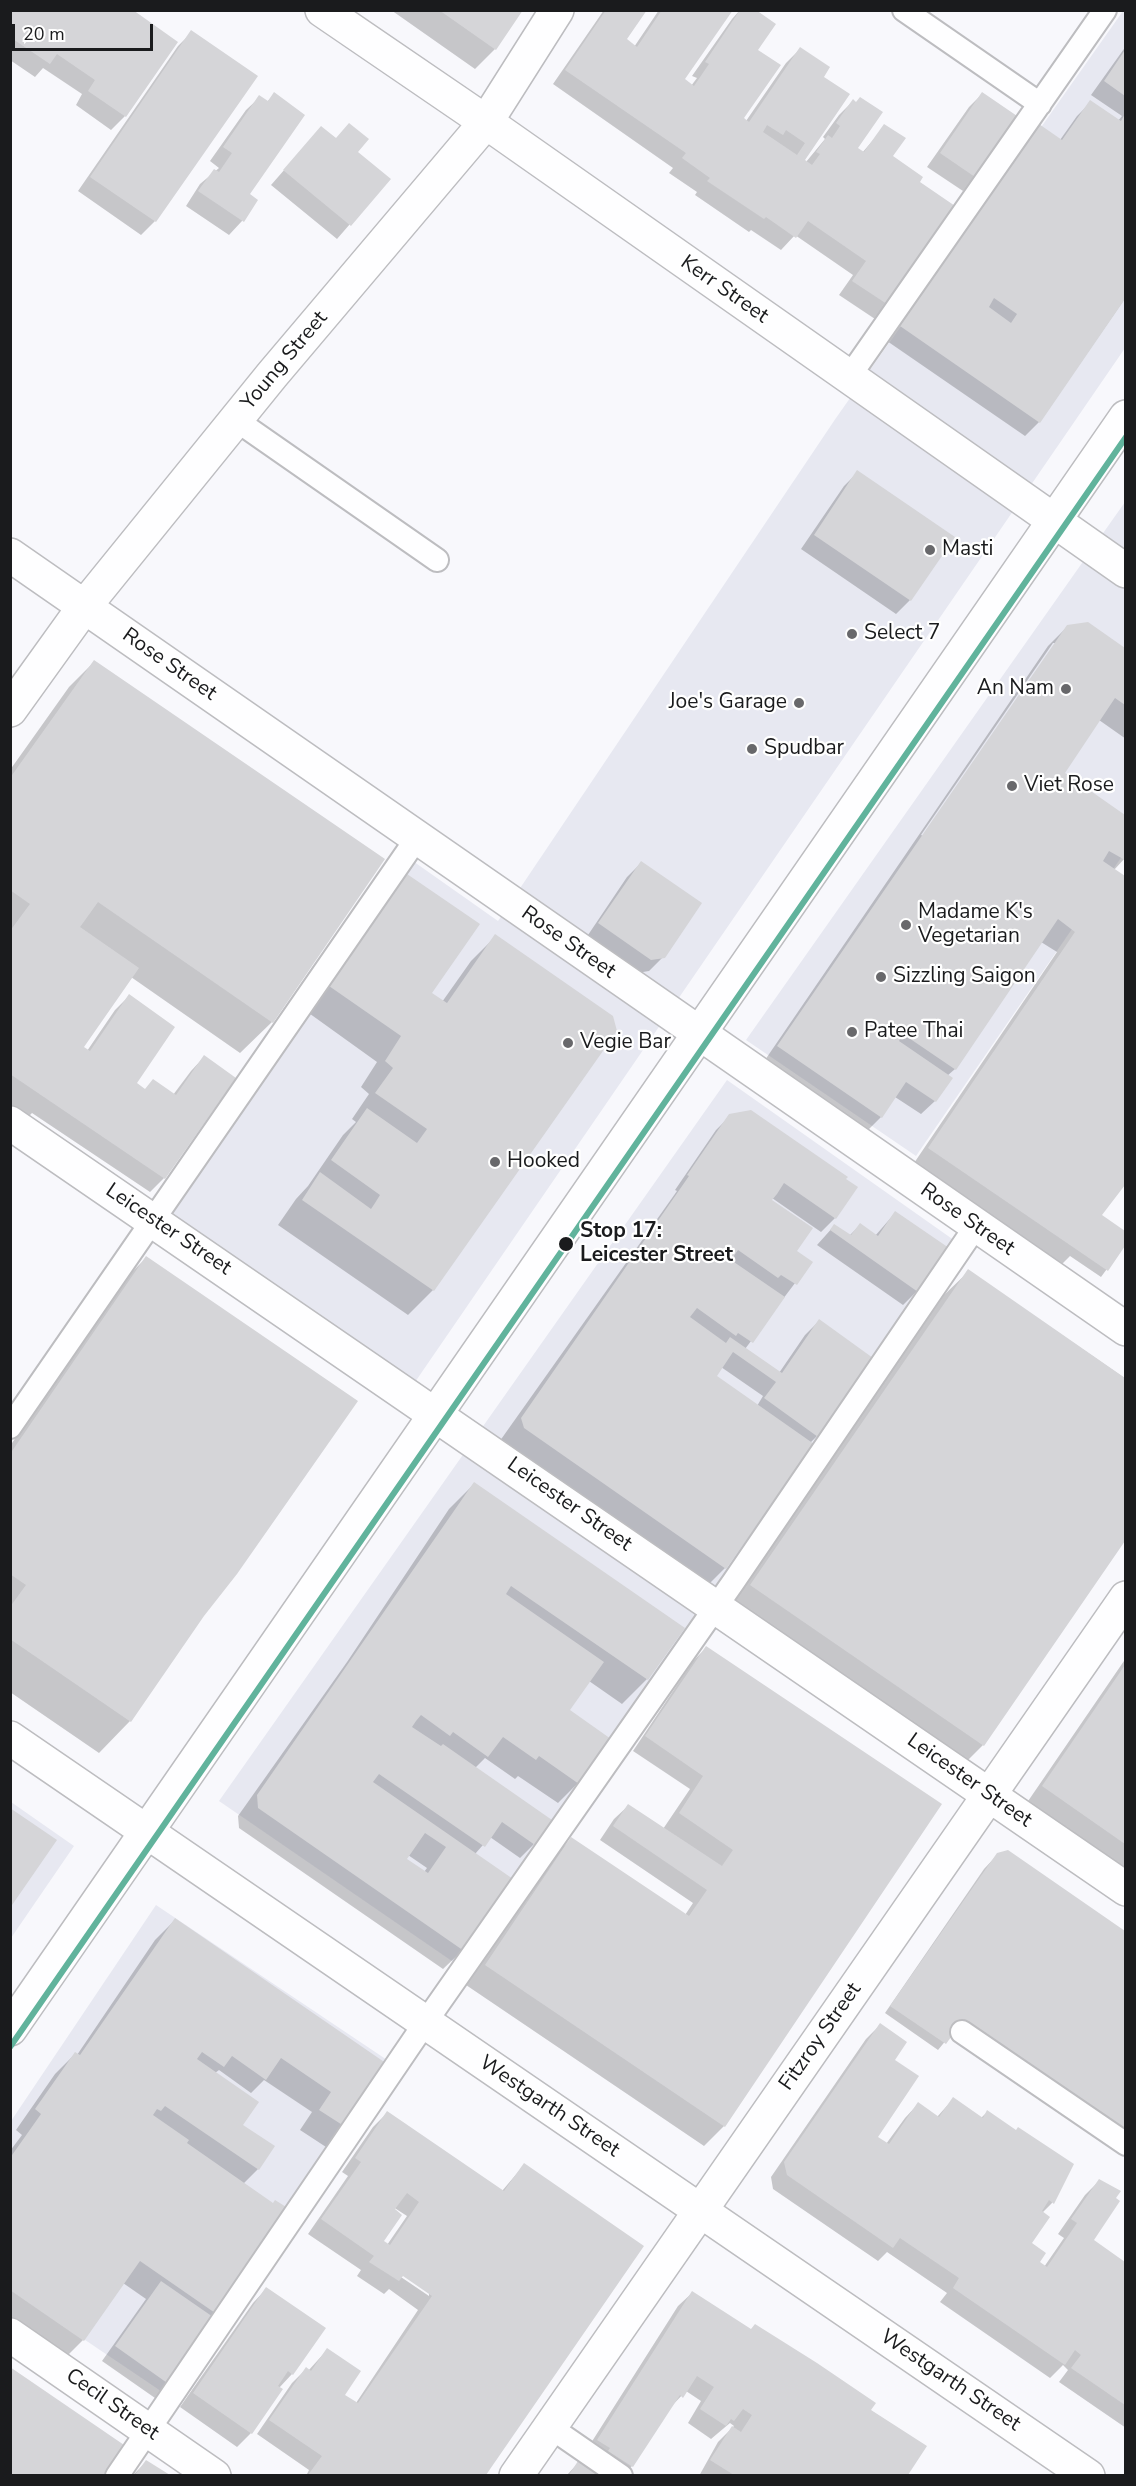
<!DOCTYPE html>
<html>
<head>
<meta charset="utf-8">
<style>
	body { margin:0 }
	#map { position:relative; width:1136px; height:2486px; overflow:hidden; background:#f8f8fc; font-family:"Nunito Sans",sans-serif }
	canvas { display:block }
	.frame { position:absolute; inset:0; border:12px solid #1a1b1d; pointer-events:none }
	.scale { position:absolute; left:12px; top:24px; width:141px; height:27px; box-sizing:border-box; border:3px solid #1a1b1d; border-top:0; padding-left:8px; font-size:18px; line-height:21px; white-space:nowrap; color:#1a1b1d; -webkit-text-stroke:4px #fff; paint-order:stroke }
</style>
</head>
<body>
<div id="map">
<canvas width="1136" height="2486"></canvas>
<div class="frame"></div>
<div class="scale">20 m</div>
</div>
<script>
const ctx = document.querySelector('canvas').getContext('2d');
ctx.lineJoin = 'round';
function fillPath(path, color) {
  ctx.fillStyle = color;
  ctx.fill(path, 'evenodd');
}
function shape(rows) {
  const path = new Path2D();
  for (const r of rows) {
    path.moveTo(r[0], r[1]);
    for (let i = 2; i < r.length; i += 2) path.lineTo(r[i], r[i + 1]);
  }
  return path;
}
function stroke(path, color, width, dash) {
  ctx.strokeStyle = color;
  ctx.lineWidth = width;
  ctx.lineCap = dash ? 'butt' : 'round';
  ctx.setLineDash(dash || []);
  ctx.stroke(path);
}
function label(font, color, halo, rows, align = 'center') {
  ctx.font = font + ' "Nunito Sans",sans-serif';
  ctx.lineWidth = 4.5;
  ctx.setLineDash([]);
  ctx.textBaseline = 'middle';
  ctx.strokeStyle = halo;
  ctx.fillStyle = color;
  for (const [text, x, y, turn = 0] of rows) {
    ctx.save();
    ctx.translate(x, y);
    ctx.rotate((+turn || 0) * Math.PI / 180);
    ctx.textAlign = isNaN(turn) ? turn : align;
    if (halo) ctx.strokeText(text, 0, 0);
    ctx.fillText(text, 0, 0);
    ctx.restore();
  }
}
fillPath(shape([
	[1123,11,1125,11,1125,348,413,1385,163,1211,410,859,498,921,836,418],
	[1125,502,1125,852,916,1156,746,1040],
	[727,1080,958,1243,459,1966,219,1801],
	[11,1802,74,1846,11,1938],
	[156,1905,405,2072,180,2404,11,2290,11,2121]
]), '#e7e8f1');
fillPath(shape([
	[10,10,130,10,125,116,111,130,76,105,82,94,43,68,35,77,10,60],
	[391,10,522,10,495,49,475,69],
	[604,10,645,10,625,40,634,47,659,10,731,10,683,80,691,86,697,78,692,76,732,19,740,10,755,50,742,119,746,121,786,63,800,49,822,77,803,160,806,162,825,139,823,137,839,115,853,101,856,149,862,153,885,126,891,157,918,182,888,305,875,319,839,295,853,275,795,235,781,250,751,230,749,232,695,195,697,192,669,173,673,168,553,84],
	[192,32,256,77,155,221,141,235,78,191,178,46],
	[1126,46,1126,297,1039,422,1025,436,887,341,1026,140,1060,140,1077,116,1091,102,1118,121,1122,116,1091,95],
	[274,94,248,195,256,200,242,221,229,235,186,206,200,184,219,168,210,161,246,110,260,97,267,102],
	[982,94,976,178,963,191,927,167,969,107],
	[321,128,356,152,389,179,337,239,271,185],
	[858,472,910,600,896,614,801,549,844,486],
	[1088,624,1126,650,1126,739,1099,720,1063,773,1126,817,1126,857,1114,870,1126,878,1126,1180,1100,1216,1126,1233,1126,1243,1101,1277,1070,1256,1057,1269,910,1169,1057,952,1041,942,955,1069,947,1076,935,1101,921,1114,895,1097,881,1117,867,1131,765,1060,1048,646,1068,626],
	[1053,643,1056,643,923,836,921,835],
	[94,662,272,1022,240,1053,131,977,82,1047,87,1051,115,1010,129,996,134,1083,144,1090,173,1095,191,1071,204,1057,164,1178,150,1192,32,1113,21,1124,10,1116,10,770,69,687],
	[641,863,663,957,649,971,637,973,586,938,627,877],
	[407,876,429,993,442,1002,471,961,496,936,433,1290,408,1315,278,1225,296,1199,308,1186,343,1135,356,1122,352,1119,369,1094,361,1087,377,1062,306,1011,382,901],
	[730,1116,835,1218,821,1232,772,1198,770,1201,795,1252,811,1262,745,1349,779,1373,805,1335,819,1321,817,1436,810,1443,725,1568,700,1593,497,1445,677,1191,675,1190,716,1130],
	[721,1367,763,1396,757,1406,715,1376],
	[895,1213,917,1291,903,1305,817,1245,834,1226,849,1236,860,1225,875,1236],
	[146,1258,203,1615,130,1721,99,1753,10,1692,10,1446,121,1283],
	[969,1271,1126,1379,1126,1538,983,1745,958,1770,726,1610,944,1295],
	[474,1484,647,1679,622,1704,589,1681,568,1711,578,1783,558,1803,518,1776,515,1779,485,1758,475,1768,534,1844,520,1858,490,1837,475,1854,463,1950,443,1969,239,1828,238,1816,347,1662,449,1509],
	[408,1855,427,1868,424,1872,405,1860],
	[706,1648,940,1805,724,2126,704,2146,466,1985,551,1859,571,1839,685,1915,693,1903,600,1840,614,1819,628,1806,663,1829,690,1789,633,1751,693,1661],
	[1126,1658,1126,1886,1024,1807],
	[1008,1851,1126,1933,1126,2153,952,2033,938,2050,885,2013,984,1869,998,1854],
	[175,1920,388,2066,346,2127,326,2147,300,2130,312,2112,264,2080,251,2093,219,2070,215,2073,241,2125,273,2147,258,2169,243,2184,273,2204,289,2210,169,2384,155,2398,102,2361,146,2299,123,2283,83,2340,63,2360,10,2324,10,2151,22,2135,16,2130,55,2074,75,2054,77,2055,155,1940],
	[880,2025,893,2060,876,2137,886,2144,905,2118,918,2104,937,2117,953,2099,981,2118,987,2112,1016,2132,1072,2165,1052,2203,1042,2213,1030,2244,1038,2263,1044,2267,1064,2238,1058,2234,1085,2195,1099,2181,1091,2240,1126,2264,1126,2428,1059,2382,1068,2370,1063,2365,1050,2378,940,2302,947,2293,887,2252,878,2261,773,2189,771,2177,866,2039],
	[387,2113,502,2191,524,2165,642,2247,484,2476,306,2476,309,2470,257,2434,292,2383,306,2369,308,2371,327,2350,343,2395,356,2403,418,2310,389,2289,384,2294,357,2276,361,2270,308,2234,348,2176,342,2172,373,2127],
	[390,2205,407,2216,387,2245,382,2241],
	[397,2270,429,2292,429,2296,395,2273],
	[266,2289,292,2374,279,2388,251,2433,237,2447,180,2407,253,2303],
	[692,2293,925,2446,906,2476,699,2476,718,2442,734,2426,730,2423,711,2439,688,2423,701,2401,686,2391,667,2411,632,2466,622,2476,584,2454,678,2306],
	[10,2369,125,2448,106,2476,10,2476],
	[146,2462,167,2476,132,2476],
	[578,2463,597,2476,566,2476]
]), '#0003');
fillPath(shape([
	[10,10,133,10,178,42,126,117,88,91,95,80,57,54,50,64,10,37],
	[439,10,523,10,496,50],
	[606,10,647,10,627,39,637,47,662,10,733,10,685,79,694,86,709,64,705,62,740,10,756,10,776,24,758,50,781,65,744,118,749,122,800,47,830,67,824,77,850,94,805,160,812,165,820,154,816,152,828,135,832,138,840,126,836,123,853,99,856,102,860,97,883,112,858,148,864,152,884,124,906,138,893,156,923,177,920,182,958,208,890,306,852,281,866,261,808,221,796,238,766,217,764,219,707,181,710,178,682,158,686,153,565,70],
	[767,125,783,135,786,130,805,143,797,155,763,132],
	[191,30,258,76,156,222,90,177],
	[1125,50,1125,96,1104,81],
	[274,92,305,115,250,194,258,200,244,222,198,191,214,169,219,172,232,153,223,147,259,95,268,101],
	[982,92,1020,118,978,179,940,153],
	[1090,100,1121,121,1125,114,1125,299,1040,423,900,326,1039,124,1062,140],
	[994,298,1017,314,1011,323,989,307],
	[349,123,369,139,358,152,391,179,351,226,283,170,321,126,336,138],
	[857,470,955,537,911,601,814,535],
	[1088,622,1125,648,1125,705,1115,698,1065,773,1125,815,1125,860,1109,851,1103,861,1125,876,1125,1185,1102,1215,1125,1231,1125,1246,1108,1271,928,1148,1075,932,1058,919,956,1070,903,1034,901,1037,899,1041,953,1078,936,1102,906,1082,882,1118,777,1046,1067,625],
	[94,660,385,859,273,1023,98,902,80,927,139,968,84,1047,90,1051,129,994,175,1027,137,1083,145,1089,153,1079,176,1095,204,1055,236,1078,165,1179,10,1074,10,931,30,904,10,890,10,778],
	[641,861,702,903,665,958,651,960,598,923],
	[407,874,480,924,432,993,447,1003,495,934,613,1016,617,1031,434,1291,302,1200,320,1172,371,1209,375,1203,380,1195,331,1160,367,1108,417,1143,427,1129,375,1093,393,1068,385,1061,401,1036,329,986],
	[751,1110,848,1177,846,1179,858,1187,836,1219,784,1183,777,1194,772,1200,813,1228,797,1251,813,1262,797,1285,781,1275,778,1278,738,1250,731,1260,785,1297,753,1343,738,1333,736,1336,697,1308,690,1317,726,1343,730,1337,782,1373,819,1319,873,1358,818,1437,764,1398,776,1382,733,1352,717,1376,814,1444,726,1569,524,1428,521,1418,689,1176,687,1175,729,1114],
	[895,1211,949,1248,918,1292,830,1230,834,1224,851,1235,860,1223,878,1236],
	[146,1256,358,1401,237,1574,204,1616,131,1722,10,1639,10,1607,26,1585,10,1574,10,1454],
	[968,1269,1125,1378,1125,1541,984,1746,750,1585],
	[474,1482,685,1628,648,1680,511,1586,506,1594,604,1662,570,1710,611,1739,579,1784,539,1756,536,1760,503,1737,488,1757,453,1732,450,1736,421,1715,416,1721,412,1727,441,1746,443,1744,552,1820,535,1845,502,1822,485,1847,379,1774,373,1782,513,1879,464,1951,258,1808,257,1795],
	[425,1833,446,1847,428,1873,407,1859],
	[706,1646,942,1804,725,2127,485,1965,571,1837,689,1916,707,1890,613,1826,628,1804,722,1866,733,1850,679,1813,703,1776,645,1736],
	[1125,1665,1125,1844,1042,1786],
	[10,1808,57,1840,10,1908],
	[1008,1850,1125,1931,1125,2132,964,2019,946,2044,890,2006,997,1853],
	[175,1918,390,2066,347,2128,319,2110,331,2092,281,2058,266,2080,232,2056,224,2067,202,2052,197,2059,259,2102,243,2125,275,2146,259,2170,165,2106,161,2111,157,2109,153,2115,189,2140,187,2143,273,2203,275,2200,291,2210,218,2315,140,2261,84,2341,10,2290,10,2158,41,2114,35,2109,75,2052,80,2055],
	[880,2023,907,2042,895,2060,919,2076,878,2137,889,2144,918,2102,939,2117,953,2097,983,2118,987,2110,1016,2130,1018,2127,1074,2164,1054,2204,1049,2200,1042,2211,1050,2217,1032,2243,1046,2253,1040,2262,1047,2267,1077,2223,1071,2219,1099,2179,1121,2191,1116,2198,1120,2201,1094,2240,1125,2262,1125,2405,1071,2368,1081,2355,1075,2350,1065,2365,953,2288,959,2278,900,2238,893,2248,787,2175,784,2162],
	[387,2111,504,2191,524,2163,644,2246,486,2475,308,2475,322,2456,269,2420,306,2367,311,2371,327,2348,361,2371,345,2395,358,2403,432,2296,403,2276,399,2281,369,2262,374,2256,321,2219,361,2162,355,2158],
	[407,2193,419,2202,390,2245,384,2241,402,2215,395,2209],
	[161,2281,216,2319,170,2385,115,2346],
	[266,2287,326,2328,293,2375,288,2371,278,2386,283,2389,252,2434,193,2393],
	[692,2291,751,2329,755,2324,817,2363,876,2403,871,2410,927,2446,908,2475,734,2475,710,2460,732,2426,741,2432,752,2415,743,2409,734,2421,731,2419,726,2426,700,2409,714,2387,697,2376,683,2398,680,2395,633,2467,608,2451,610,2448,597,2440],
	[10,2367,127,2447,108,2475,10,2475],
	[146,2460,170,2475,135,2475],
	[578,2461,600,2475,569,2475]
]), '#d5d5d8');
const service = shape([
	[904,10,1040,104],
	[849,377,1105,10],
	[236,420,437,560],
	[10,1427,417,838],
	[962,2032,1126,2144],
	[550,2427,621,2476],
	[117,2476,425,2023,734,1581,976,1226]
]);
const minor = shape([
	[322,10,486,122,1126,571],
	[10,555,1126,1329],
	[10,710,84,607,272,375,486,122,557,10],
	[10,1123,1126,1889],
	[10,1738,1088,2476],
	[10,2335,214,2476],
	[516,2476,1126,1598]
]);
const tertiary = shape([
	[10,2029,1126,417]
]);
stroke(service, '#bdbdc0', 26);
stroke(minor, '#bdbdc0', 36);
stroke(tertiary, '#bdbdc0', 36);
stroke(service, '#fefeff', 22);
stroke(minor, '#fefeff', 33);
stroke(tertiary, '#fefeff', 33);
stroke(shape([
	[10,2047,1126,437]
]), '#61b39c', 6);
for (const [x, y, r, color] of [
	[930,550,6,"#68686b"],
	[852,634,6,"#68686b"],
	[1066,689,6,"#68686b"],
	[799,703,6,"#68686b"],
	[752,749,6,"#68686b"],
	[1012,786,6,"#68686b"],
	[906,925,6,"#68686b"],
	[881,977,6,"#68686b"],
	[852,1032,6,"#68686b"],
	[568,1043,6,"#68686b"],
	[495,1162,6,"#68686b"],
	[566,1244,8,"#1a1b1d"]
]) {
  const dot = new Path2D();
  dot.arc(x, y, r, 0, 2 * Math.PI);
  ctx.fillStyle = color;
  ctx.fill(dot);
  stroke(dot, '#fff', 2);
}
label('21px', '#1a1b1d', '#fff', [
	["Kerr Street",724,290,35],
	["Young Street",285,361,-50],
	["Rose Street",169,665,35],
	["Rose Street",568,943,35],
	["Rose Street",967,1220,35],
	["Leicester Street",168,1230,34],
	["Leicester Street",569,1505,35],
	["Leicester Street",969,1781,35],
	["Fitzroy Street",821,2037,-55],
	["Westgarth Street",549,2107,34],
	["Westgarth Street",950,2381,34],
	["Cecil Street",112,2405,35]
]);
label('21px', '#1a1b1d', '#fff', [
	["Masti",942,550],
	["Select 7",864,634],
	["An Nam",1054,689,"right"],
	["Joe's Garage",787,703,"right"],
	["Spudbar",764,749],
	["Viet Rose",1024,786],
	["Madame K's",918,913],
	["Vegetarian",918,937],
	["Sizzling Saigon",893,977],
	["Patee Thai",864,1032],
	["Vegie Bar",580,1043],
	["Hooked",507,1162]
], 'left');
label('bold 21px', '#1a1b1d', '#fff', [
	["Stop 17:",580,1232],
	["Leicester Street",580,1256]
], 'left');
</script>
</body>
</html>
